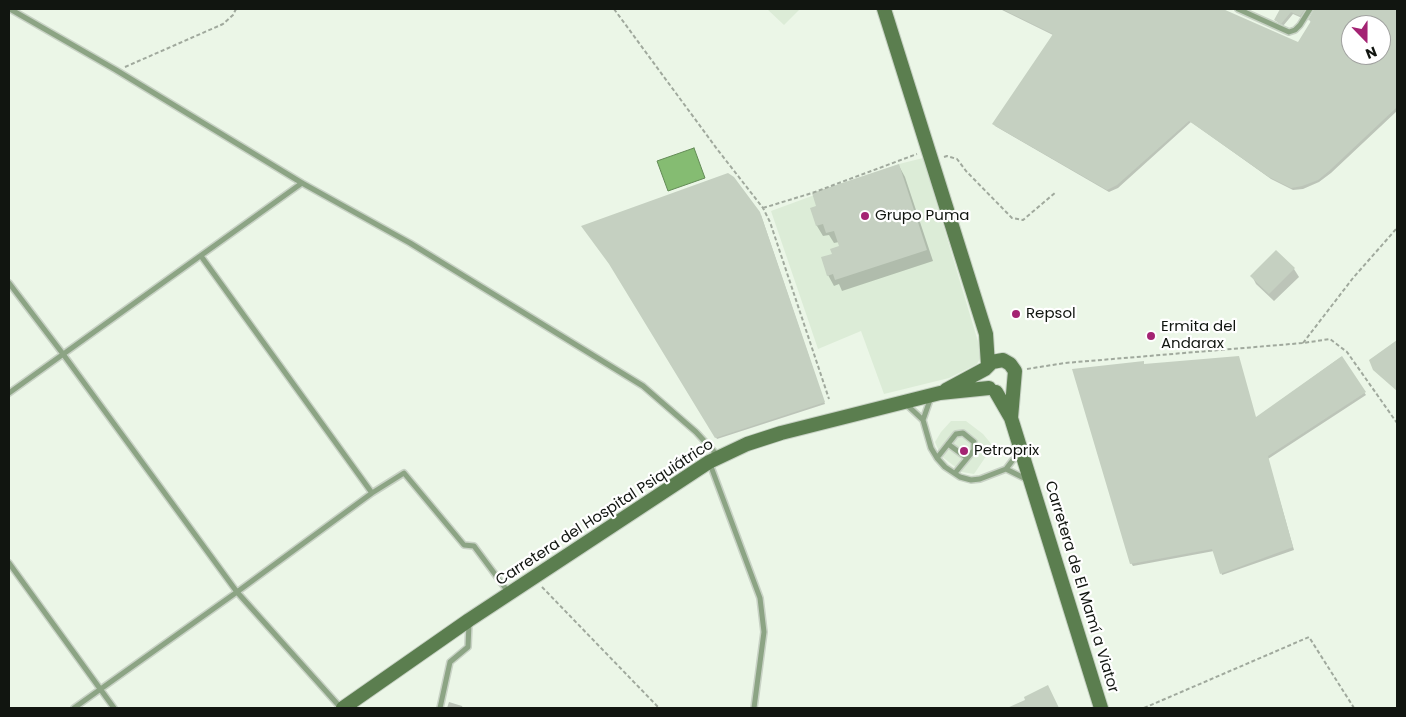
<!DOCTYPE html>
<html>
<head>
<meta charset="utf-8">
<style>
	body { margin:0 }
	#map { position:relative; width:1406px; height:717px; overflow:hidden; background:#ebf6e7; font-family:Poppins,sans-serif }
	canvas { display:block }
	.frame { position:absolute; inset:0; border:10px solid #111510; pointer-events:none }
	.north { position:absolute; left:1341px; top:15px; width:50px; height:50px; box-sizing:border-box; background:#fff; border:1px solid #a0a19f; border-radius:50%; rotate:158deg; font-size:14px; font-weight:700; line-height:20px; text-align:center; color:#111510 }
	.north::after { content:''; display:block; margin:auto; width:18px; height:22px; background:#a42373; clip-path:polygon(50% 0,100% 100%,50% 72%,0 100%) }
</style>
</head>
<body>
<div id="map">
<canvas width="1406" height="717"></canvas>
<div class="frame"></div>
<div class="north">N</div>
</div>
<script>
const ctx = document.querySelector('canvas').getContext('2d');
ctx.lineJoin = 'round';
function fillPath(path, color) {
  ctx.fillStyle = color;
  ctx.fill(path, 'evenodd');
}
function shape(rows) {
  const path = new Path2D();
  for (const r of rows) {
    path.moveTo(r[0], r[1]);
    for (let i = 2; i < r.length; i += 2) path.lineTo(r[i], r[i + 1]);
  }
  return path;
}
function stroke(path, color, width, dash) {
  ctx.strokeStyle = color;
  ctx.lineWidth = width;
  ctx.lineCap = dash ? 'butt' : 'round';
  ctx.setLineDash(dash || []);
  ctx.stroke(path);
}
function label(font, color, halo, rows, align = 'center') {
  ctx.font = font + ' Poppins,sans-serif';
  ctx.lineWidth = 4.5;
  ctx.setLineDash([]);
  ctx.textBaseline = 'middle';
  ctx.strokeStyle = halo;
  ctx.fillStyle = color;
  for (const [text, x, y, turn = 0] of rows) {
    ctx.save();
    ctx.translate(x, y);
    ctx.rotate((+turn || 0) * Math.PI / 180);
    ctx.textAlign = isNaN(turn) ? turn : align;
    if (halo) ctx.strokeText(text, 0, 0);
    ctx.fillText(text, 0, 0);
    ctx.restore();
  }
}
fillPath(shape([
	[767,9,800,9,784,25],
	[923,158,982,355,977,364,949,378,884,394,861,331,818,349,771,211,899,164],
	[951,421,966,421,983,434,993,446,974,474,962,472,941,456,935,442,941,432]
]), '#dcecd7');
const water = shape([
	[694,148,705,178,668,191,657,161,694,148]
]);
fillPath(water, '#85bc72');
stroke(water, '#628a55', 1);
fillPath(shape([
	[1000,9,1220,9,1298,44,1311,23,1310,20,1315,11,1315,9,1397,9,1397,111,1331,173,1319,182,1303,189,1293,190,1271,179,1191,122,1118,188,1109,192,995,126,994,124,1053,35],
	[1351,25,1381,25,1381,55,1351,55],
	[1282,9,1308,9,1302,18,1293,14,1283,26,1275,20],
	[899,166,905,177,933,261,842,291,839,284,834,286,828,275,833,255,841,247,839,242,834,243,829,235,823,236,817,226,812,209],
	[761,215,825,404,717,439,611,266],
	[1276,251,1294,269,1299,277,1274,301,1256,284,1252,276],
	[1341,357,1366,395,1268,459,1294,550,1222,575,1214,551,1133,566,1131,563,1144,365,1256,418],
	[449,702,462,706,463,708,447,708]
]), '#0003');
fillPath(shape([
	[1002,9,1223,9,1298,42,1311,21,1308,20,1314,9,1397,9,1397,107,1329,171,1318,180,1302,186,1291,188,1269,177,1189,121,1117,185,1107,190,992,124,1053,34],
	[1351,25,1381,25,1381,55,1351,55],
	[1280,9,1305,9,1300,16,1291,12,1281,24,1274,20],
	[899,164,927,250,835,280,833,274,827,276,821,257,832,254,830,249,839,246,834,231,826,233,823,224,816,226,810,208,816,206,812,193],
	[728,173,734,177,760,212,825,402,715,438,609,264,581,226],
	[1276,250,1295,268,1269,294,1250,276],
	[1397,340,1397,391,1373,370,1369,360],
	[1239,356,1256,417,1342,356,1366,392,1268,456,1293,547,1220,574,1212,549,1130,564,1072,369,1144,361,1144,364],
	[1048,685,1059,708,1007,708,1025,700,1024,697]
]), '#c5d0c1');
const lane = shape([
	[10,9,116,70,302,183,410,243,643,386,696,432,719,457],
	[1238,9,1289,32,1295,30,1300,25,1310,9],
	[201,256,372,493],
	[9,283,63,354,237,592,341,708],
	[9,393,302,183],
	[906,404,923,420,931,448,937,458,945,467,960,477,971,480,980,479,1006,469,1019,452],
	[923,420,931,397],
	[948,444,967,458],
	[937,458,956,434,963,433,974,442,974,450,955,473],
	[710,464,760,598,764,632,754,708],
	[1006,469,1026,479],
	[9,563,114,708],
	[74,708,237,592,372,493,404,473,464,545,474,546,509,593],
	[440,708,450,662,468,647,469,623]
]);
const secondary = shape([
	[884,9,986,334,988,365],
	[946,390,985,369,992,362,1003,360,1010,364,1015,371,1011,418],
	[996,392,1011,418,1101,708],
	[343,708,469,620,709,462,747,444,781,433,940,393,989,388]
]);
stroke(lane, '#c8d2c5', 8);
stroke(secondary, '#c8d2c5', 16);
stroke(shape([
	[614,9,717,149,763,208,770,222,829,399],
	[125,67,223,24,233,15,236,9],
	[944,157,947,156,957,159,966,171,1012,218,1023,220,1056,192],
	[763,208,812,193,917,154],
	[1303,343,1353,278,1397,228],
	[1027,369,1065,363,1303,343,1330,339,1347,352,1397,423],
	[542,587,659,708],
	[1144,708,1309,637,1354,708]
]), '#a0a99d', 2, [4, 2.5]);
stroke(lane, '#8ca484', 5);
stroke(secondary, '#5b7e4f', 14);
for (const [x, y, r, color] of [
	[865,216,5,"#a42373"],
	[1016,314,5,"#a42373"],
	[1151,336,5,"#a42373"],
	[964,451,5,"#a42373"]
]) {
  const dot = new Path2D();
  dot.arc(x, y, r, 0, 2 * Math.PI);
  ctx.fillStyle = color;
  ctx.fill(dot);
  stroke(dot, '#fff', 2);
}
label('15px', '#111510', '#fff', [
	["Grupo Puma",875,216],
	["Repsol",1026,314],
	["Ermita del",1161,327],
	["Andarax",1161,344],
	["Petroprix",974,451]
], 'left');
label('15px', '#111510', '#fff', [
	["Carretera del Hospital Psiquiátrico",605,513,-33],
	["Carretera de El Mamí a Viator",1081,587,73]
]);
</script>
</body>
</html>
